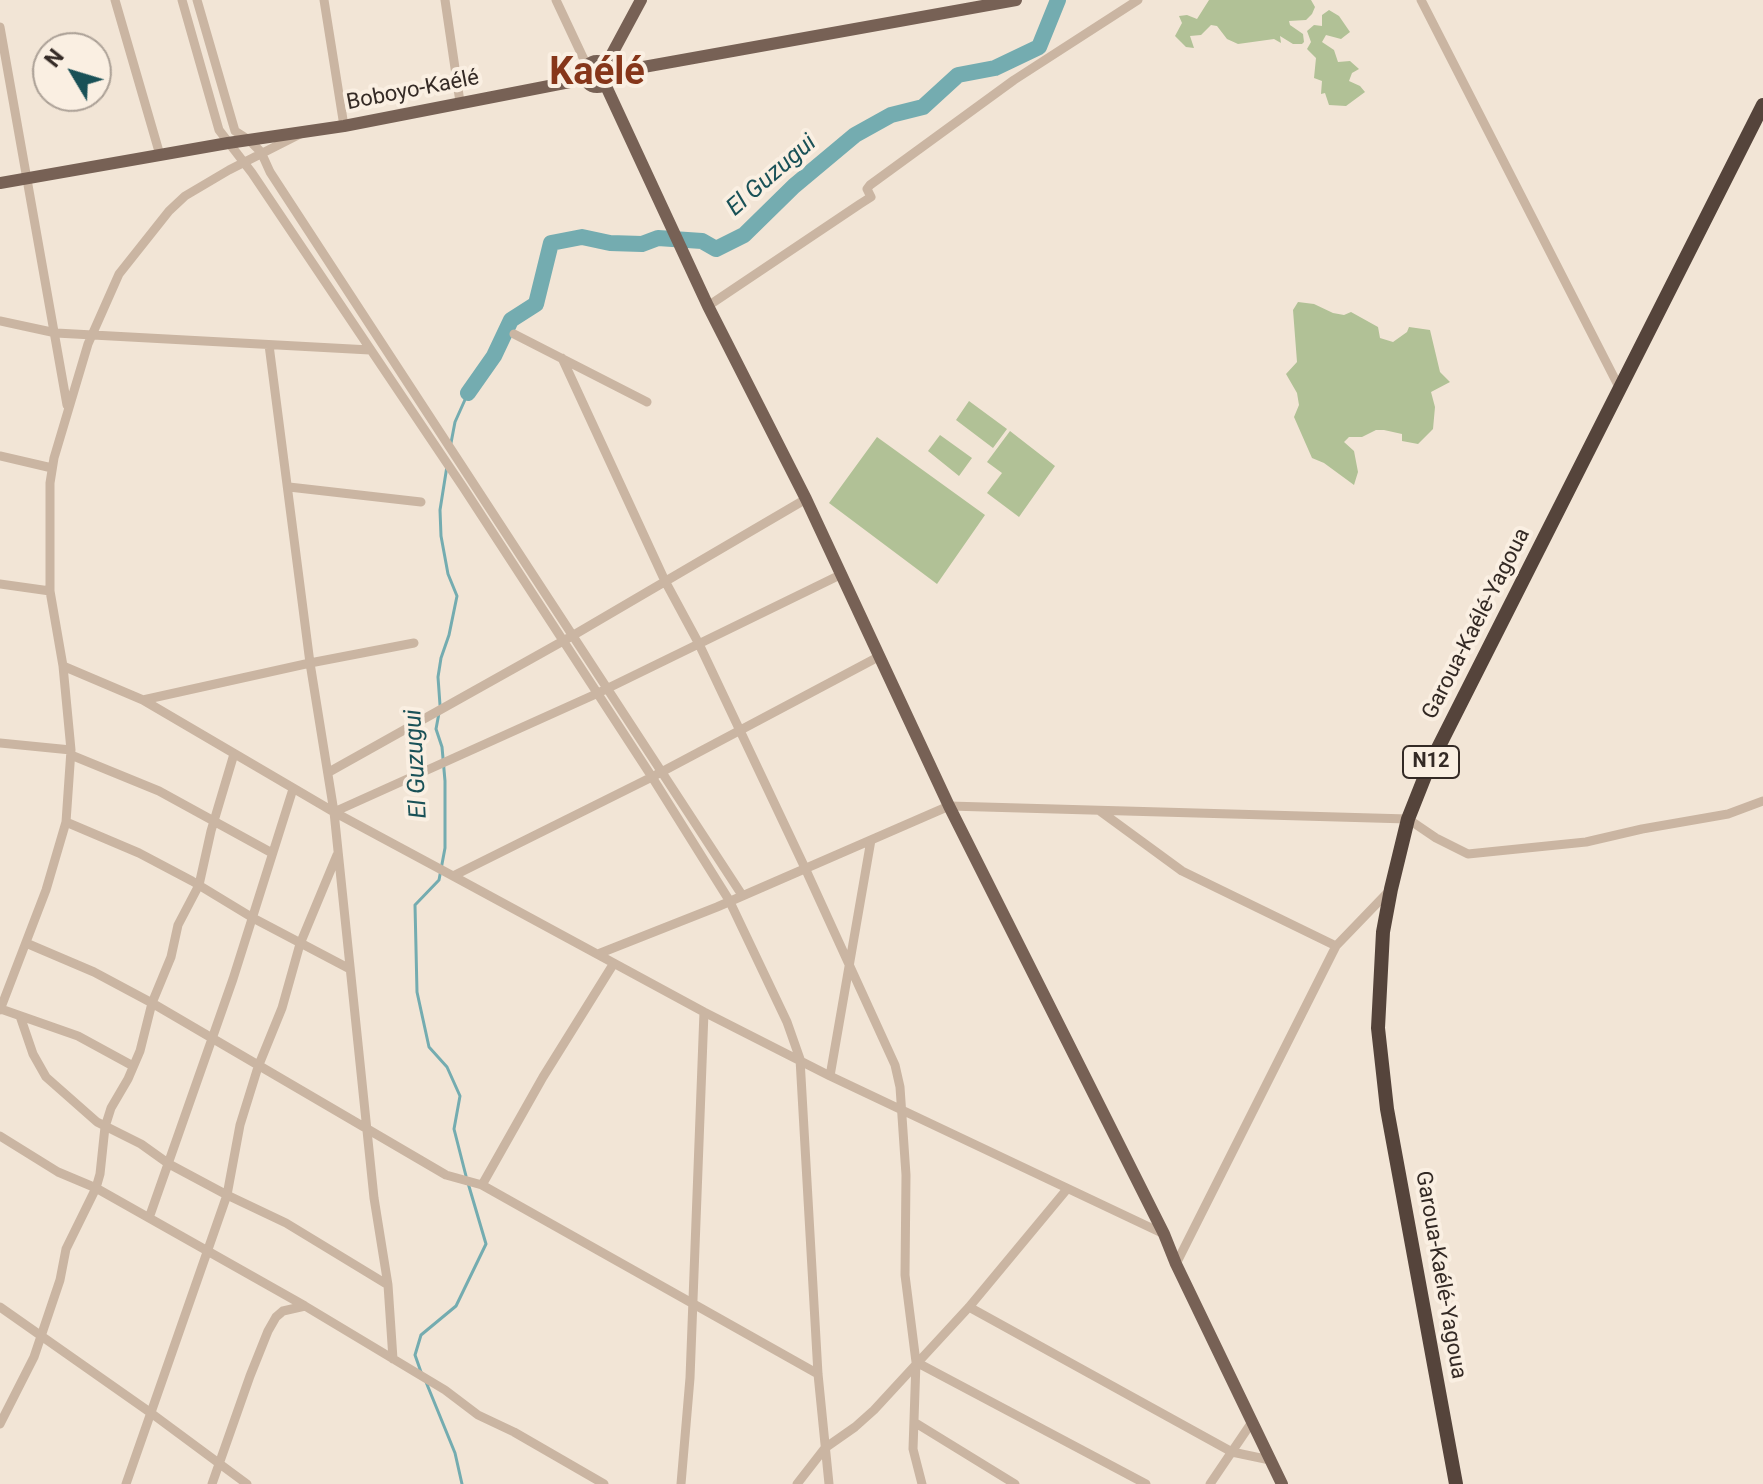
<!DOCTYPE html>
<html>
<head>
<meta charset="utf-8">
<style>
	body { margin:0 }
	#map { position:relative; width:1763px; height:1484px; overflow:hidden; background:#f2e5d6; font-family:Roboto,sans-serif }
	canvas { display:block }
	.north { position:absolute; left:32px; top:32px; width:80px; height:80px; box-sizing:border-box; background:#faefe2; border:2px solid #aba096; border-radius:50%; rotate:308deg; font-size:22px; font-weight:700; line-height:32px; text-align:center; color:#342a25 }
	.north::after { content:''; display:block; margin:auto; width:28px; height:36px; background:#195157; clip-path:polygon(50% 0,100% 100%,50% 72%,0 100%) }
</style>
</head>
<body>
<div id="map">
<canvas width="1763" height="1484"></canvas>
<div class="north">N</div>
</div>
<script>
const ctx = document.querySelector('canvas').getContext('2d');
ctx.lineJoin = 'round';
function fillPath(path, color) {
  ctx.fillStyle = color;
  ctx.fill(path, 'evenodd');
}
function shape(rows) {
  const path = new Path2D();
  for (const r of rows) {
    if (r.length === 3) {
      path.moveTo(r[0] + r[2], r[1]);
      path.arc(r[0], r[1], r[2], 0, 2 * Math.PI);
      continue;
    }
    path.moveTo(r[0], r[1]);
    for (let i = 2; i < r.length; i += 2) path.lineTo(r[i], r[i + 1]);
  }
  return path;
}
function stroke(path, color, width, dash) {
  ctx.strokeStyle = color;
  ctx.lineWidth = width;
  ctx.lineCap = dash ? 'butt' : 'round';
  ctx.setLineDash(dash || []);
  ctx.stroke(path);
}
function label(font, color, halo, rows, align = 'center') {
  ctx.font = font + ' Roboto,sans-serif';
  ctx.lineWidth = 8;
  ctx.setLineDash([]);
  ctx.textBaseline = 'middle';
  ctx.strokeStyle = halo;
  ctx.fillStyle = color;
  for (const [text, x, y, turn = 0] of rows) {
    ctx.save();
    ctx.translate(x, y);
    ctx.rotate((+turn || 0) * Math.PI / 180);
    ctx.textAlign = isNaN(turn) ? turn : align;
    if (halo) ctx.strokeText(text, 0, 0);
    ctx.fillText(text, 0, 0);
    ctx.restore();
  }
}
fillPath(shape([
	[1209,0,1311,0,1315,7,1312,14,1306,20,1289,21,1290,25,1303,34,1304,42,1302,44,1293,44,1280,36,1281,43,1274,39,1238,44,1227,39,1217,26,1211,25,1201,35,1190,36,1194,48,1186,47,1175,36,1182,23,1179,16,1187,15,1197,19],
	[1329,10,1339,16,1350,32,1341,39,1326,35,1322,42,1334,50,1338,62,1350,61,1359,69,1352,73,1349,81,1360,86,1365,92,1346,106,1329,105,1325,93,1321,94,1322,81,1314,78,1316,58,1307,49,1311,42,1307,31,1314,25,1322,26,1322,15],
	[1298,302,1314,304,1333,313,1344,315,1351,312,1378,327,1380,338,1393,342,1407,332,1409,327,1430,330,1440,372,1450,382,1431,392,1435,407,1433,429,1418,444,1402,441,1402,434,1384,430,1376,430,1362,437,1349,437,1344,442,1354,451,1358,472,1354,485,1324,463,1312,458,1294,417,1299,405,1297,393,1286,374,1297,362,1293,310],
	[969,401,1007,429,993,448,956,420],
	[1010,431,1055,466,1019,517,987,493,1002,473,987,462],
	[940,435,972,458,959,476,928,451],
	[877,437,985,515,937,584,829,503]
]), '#b1c196');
stroke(shape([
	[451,443,455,422,468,393],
	[440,705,438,677,441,658,449,635,457,596,448,574,441,536,440,510,447,466],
	[439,713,436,729,442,747,445,781,445,848,439,880,415,905,417,992,429,1047,447,1067,460,1096,454,1129,466,1176],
	[421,1372,415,1355,421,1335,456,1306,486,1244,468,1183],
	[426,1382,455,1453,462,1484]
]), '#74acb0', 3);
stroke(shape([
	[468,393,494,356,511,320,536,304,551,243,582,237,610,243,642,244,658,238,702,241,716,249,744,235,794,186,855,135,891,115,923,107,958,75,995,68,1039,47,1058,0]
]), '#74acb0', 16);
stroke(shape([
	[115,0,160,155],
	[182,0,219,130,252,173,463,487,652,777,729,900,787,1022,800,1059,818,1374,829,1484],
	[197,0,235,131,249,140,261,152,270,172,742,895],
	[324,0,344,126],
	[445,0,460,102],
	[556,0,587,66],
	[1421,0,1620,389],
	[0,27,67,405],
	[708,306,860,204,871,197,867,189,870,185,1014,80,1138,0],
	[0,321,56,333,370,350],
	[514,334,647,402],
	[269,345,310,663,334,812,374,1198,388,1285,393,1359],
	[562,358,665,581,699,644,805,868,895,1065,900,1087,906,1175,905,1275,916,1362,913,1449,922,1484],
	[0,456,52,468],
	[289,487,421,502],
	[0,584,50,591],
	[63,666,143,700,334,812,453,876,652,777,880,656],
	[143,700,310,663,414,643],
	[0,743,71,750],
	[71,755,159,791,272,853],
	[329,772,572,636,806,499],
	[1100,811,1182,871,1336,946],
	[334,812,596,694,842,574],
	[66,822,139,853,192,881,253,918,348,968],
	[453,876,704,1012,830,1076,1164,1234],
	[26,943,94,972,152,1003,446,1175,482,1185,818,1374],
	[598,954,717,907,949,806,1408,819,1436,838,1468,854,1586,842,1642,829,1728,814,1763,801],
	[1,1009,78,1036,133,1066],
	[0,1010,46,890,66,822,71,750,63,666,50,591,50,483,54,458,88,344,119,274,169,211,185,196,229,170,302,133],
	[20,1016,33,1054,46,1077,97,1122,141,1144,169,1164,227,1195,286,1223,388,1285],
	[830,1076,871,840],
	[0,1136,58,1172,96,1188,305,1306,445,1390,478,1415,514,1432,604,1484],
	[482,1185,543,1077,614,963],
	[149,1218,233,979,293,789],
	[1176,1264,1336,946,1389,891],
	[0,1307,151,1413,247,1484],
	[969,1307,1232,1452,1270,1460],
	[916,1362,1146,1484],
	[914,1422,1015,1484],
	[0,1424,34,1357,60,1280,66,1249,96,1188,100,1174,105,1127,111,1108,128,1079,140,1051,152,1003,171,957,178,925,199,885,211,831,234,754],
	[126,1484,227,1195,240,1125,258,1067,282,1008,300,944,337,855],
	[212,1484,250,1376,268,1331,276,1317,283,1311,305,1306],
	[681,1484,690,1378,704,1012],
	[797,1484,825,1448,855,1427,874,1410,969,1307,1067,1189],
	[1210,1484,1252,1422]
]), '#cab5a2', 9);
stroke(shape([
	[597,74,13],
	[606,65,641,0],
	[610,73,1016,0],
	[605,84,708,306,806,499,949,806,1164,1234,1176,1264,1282,1484],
	[0,183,228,143,344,126,585,79]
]), '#776155', 12);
stroke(shape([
	[1456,1484,1387,1109,1378,1028,1383,932,1391,889,1408,819,1429,766,1763,105]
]), '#55443b', 14);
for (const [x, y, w] of [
	[1431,762,56]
]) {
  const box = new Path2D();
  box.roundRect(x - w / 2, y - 16, w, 32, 6);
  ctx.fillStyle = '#faefe2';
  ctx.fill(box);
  stroke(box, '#342a25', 2);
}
label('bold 20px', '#342a25', null, [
	["N12",1431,762]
]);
label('22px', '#342a25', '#faefe2', [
	["Boboyo-Kaélé",413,91,-11],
	["Garoua-Kaélé-Yagoua",1477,624,-63],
	["Garoua-Kaélé-Yagoua",1440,1275,80]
]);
label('italic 24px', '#195157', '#faefe2', [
	["El Guzugui",772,176,-41],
	["El Guzugui",417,764,-93]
]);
label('bold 38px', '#86361a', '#faefe2', [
	["Kaélé",597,74]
]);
</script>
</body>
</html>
